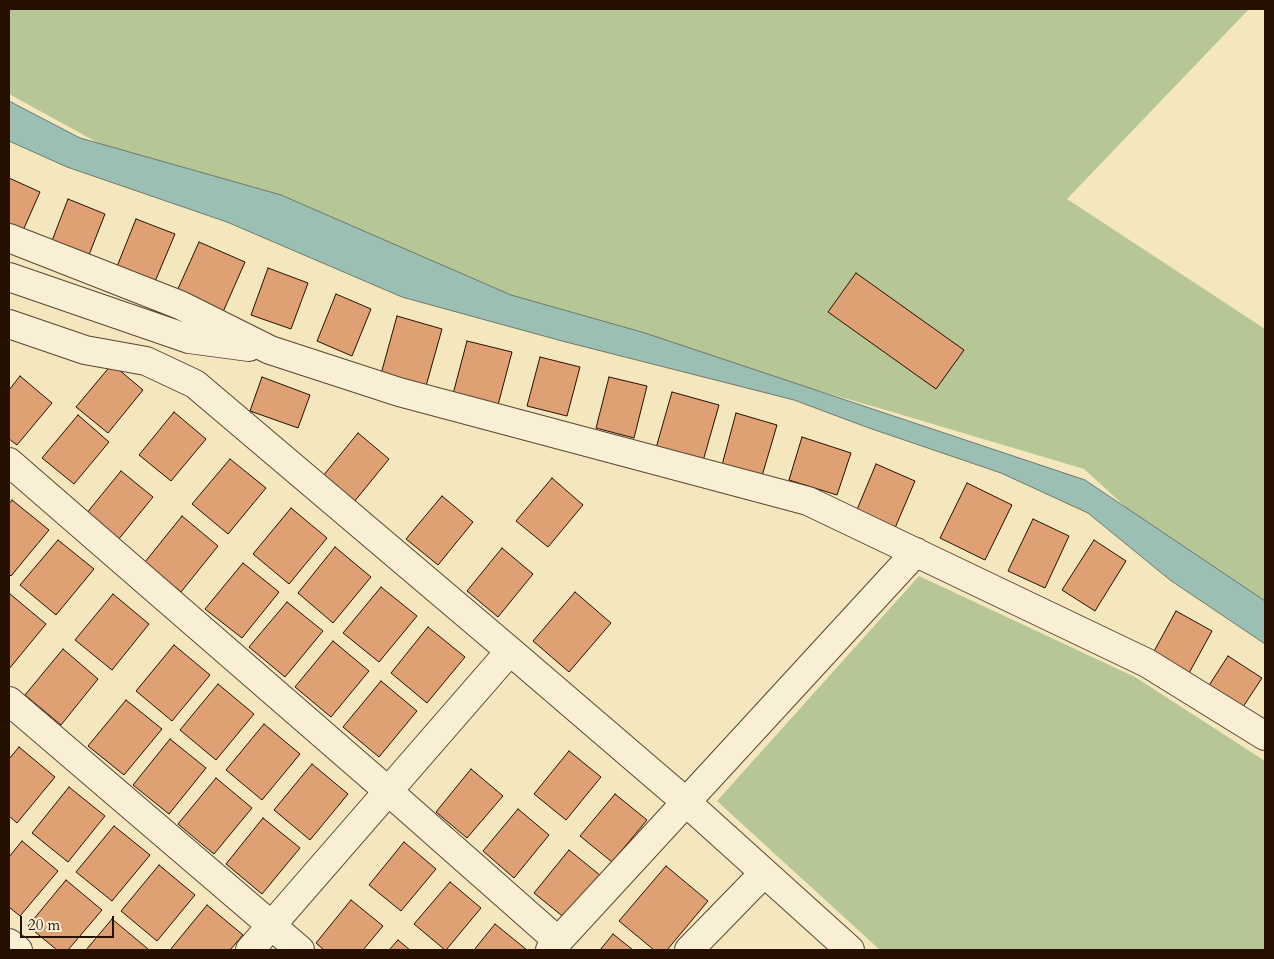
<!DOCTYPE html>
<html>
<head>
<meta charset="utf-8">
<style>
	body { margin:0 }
	#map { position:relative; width:1274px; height:959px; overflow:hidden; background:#f4e7be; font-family:Cardo,serif }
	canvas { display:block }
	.frame { position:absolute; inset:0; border:10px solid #251000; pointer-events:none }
	.scale { position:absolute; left:20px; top:916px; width:94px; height:22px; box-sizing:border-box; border:2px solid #251000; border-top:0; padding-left:6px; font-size:15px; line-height:18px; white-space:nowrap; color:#251000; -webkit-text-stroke:4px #f8efd5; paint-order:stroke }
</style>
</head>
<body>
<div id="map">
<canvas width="1274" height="959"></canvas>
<div class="frame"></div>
<div class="scale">20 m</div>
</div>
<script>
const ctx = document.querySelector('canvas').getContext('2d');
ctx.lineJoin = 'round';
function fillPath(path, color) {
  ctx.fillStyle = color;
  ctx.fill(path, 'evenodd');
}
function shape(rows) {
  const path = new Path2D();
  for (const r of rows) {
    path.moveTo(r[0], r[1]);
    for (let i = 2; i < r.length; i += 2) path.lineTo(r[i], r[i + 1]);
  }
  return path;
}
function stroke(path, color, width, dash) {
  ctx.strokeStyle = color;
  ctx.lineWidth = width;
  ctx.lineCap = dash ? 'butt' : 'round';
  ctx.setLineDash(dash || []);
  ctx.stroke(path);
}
fillPath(shape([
	[9,9,1249,9,1067,199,1265,329,1265,618,1223,596,1084,469,889,411,518,304,120,155,9,94],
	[919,576,1135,677,1265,761,1265,950,880,950,717,801]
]), '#b6c795');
const water = shape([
	[9,101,80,138,281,195,511,295,645,333,1085,480,1265,601,1265,644,1170,580,1088,513,1001,473,869,428,794,400,562,341,402,297,227,222,67,167,9,141,9,101]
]);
fillPath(water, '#9cbfb3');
stroke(water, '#6c796b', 1);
const building = shape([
	[9,178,40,192,21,235,9,229,9,178],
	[68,199,105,214,87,260,50,246,68,199],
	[136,219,175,234,154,284,116,269,136,219],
	[199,242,245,262,223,312,177,291,199,242],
	[268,268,308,283,291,329,251,315,268,268],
	[856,273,964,350,936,389,828,312,856,273],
	[336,294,371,309,352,356,317,341,336,294],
	[397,316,442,329,426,386,381,374,397,316],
	[467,341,512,352,498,405,453,394,467,341],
	[540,357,580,367,567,416,527,406,540,357],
	[112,364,143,390,108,433,76,407,112,364],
	[20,376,52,403,17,445,9,439,9,390,20,376],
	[262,377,310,395,298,428,250,411,262,377],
	[609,377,647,386,634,438,596,428,609,377],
	[672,392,719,405,703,461,656,448,672,392],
	[174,412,206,439,171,481,139,455,174,412],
	[736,413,777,425,762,476,722,465,736,413],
	[78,415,109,442,74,484,42,458,78,415],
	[358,433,389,459,354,502,323,476,358,433],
	[802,437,851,453,837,495,789,480,802,437],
	[230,459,266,488,228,534,192,504,230,459],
	[876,464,915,481,895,528,856,512,876,464],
	[121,471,153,497,118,540,86,514,121,471],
	[552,478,583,505,548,547,516,521,552,478],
	[967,483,1012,505,985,560,940,538,967,483],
	[442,496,473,522,438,565,406,539,442,496],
	[12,500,49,530,11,576,9,574,9,504,12,500],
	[291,508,327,538,289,584,253,554,291,508],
	[182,516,218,546,181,592,145,562,182,516],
	[1033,519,1069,536,1045,588,1008,571,1033,519],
	[58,540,94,569,56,615,20,585,58,540],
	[1094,540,1126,561,1095,611,1062,590,1094,540],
	[335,547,371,577,333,623,298,593,335,547],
	[502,548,533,574,498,617,467,591,502,548],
	[243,563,279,592,242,638,205,609,243,563],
	[381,587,417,616,379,662,343,633,381,587],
	[575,592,611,623,569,672,533,641,575,592],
	[10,594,46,624,9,669,9,595,10,594],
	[113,594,149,624,112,670,75,640,113,594],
	[287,602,323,631,285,677,249,647,287,602],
	[1176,611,1212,631,1188,675,1152,655,1176,611],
	[428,627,465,657,427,703,391,673,428,627],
	[333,641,369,671,331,717,295,687,333,641],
	[174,645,210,675,172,721,136,691,174,645],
	[63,649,98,679,61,725,25,695,63,649],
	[1228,656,1262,678,1239,713,1206,690,1228,656],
	[381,681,417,711,379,757,343,727,381,681],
	[218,684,254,714,216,760,180,730,218,684],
	[126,700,162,729,124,775,88,746,126,700],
	[264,724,300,754,262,800,226,770,264,724],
	[170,739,206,768,169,814,133,785,170,739],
	[19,747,55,777,17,823,9,816,9,759,19,747],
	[569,751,601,777,566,820,534,794,569,751],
	[312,764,348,794,310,840,274,810,312,764],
	[471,769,503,796,467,838,436,812,471,769],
	[216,778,252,808,214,854,178,824,216,778],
	[69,787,105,816,68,862,32,833,69,787],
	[615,794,647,820,612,862,580,836,615,794],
	[518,809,549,835,514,878,483,851,518,809],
	[263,818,300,848,262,894,226,864,263,818],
	[114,826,150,855,112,901,76,872,114,826],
	[22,841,58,871,20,916,9,907,9,857,22,841],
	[404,842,436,869,401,911,369,885,404,842],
	[569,850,601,876,566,919,534,893,569,850],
	[159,865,195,895,157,941,121,911,159,865],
	[666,866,708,901,667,950,654,950,619,921,666,866],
	[66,880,102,910,68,950,57,950,28,926,66,880],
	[450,882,481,908,446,950,445,950,414,924,450,882],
	[351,900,383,926,363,950,324,950,316,943,351,900],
	[207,905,243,935,230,950,170,950,207,905],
	[112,919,148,949,147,950,86,950,112,919],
	[495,924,527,950,474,950,495,924],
	[613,934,633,950,600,950,613,934],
	[398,940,410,950,389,950,398,940]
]);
fillPath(building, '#dfa074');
stroke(building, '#251000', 1);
const minor = shape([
	[9,238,180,305,270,350,399,392,808,501,1147,663,1265,736],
	[9,277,189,339,249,347],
	[9,324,85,350,146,361,195,384,510,651,686,802,850,950],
	[9,462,388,791,558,941],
	[9,701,300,950],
	[9,943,18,950],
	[250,950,510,651],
	[550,950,916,552],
	[689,950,764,873]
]);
stroke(minor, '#594630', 30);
stroke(minor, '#f8efd5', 28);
</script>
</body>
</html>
